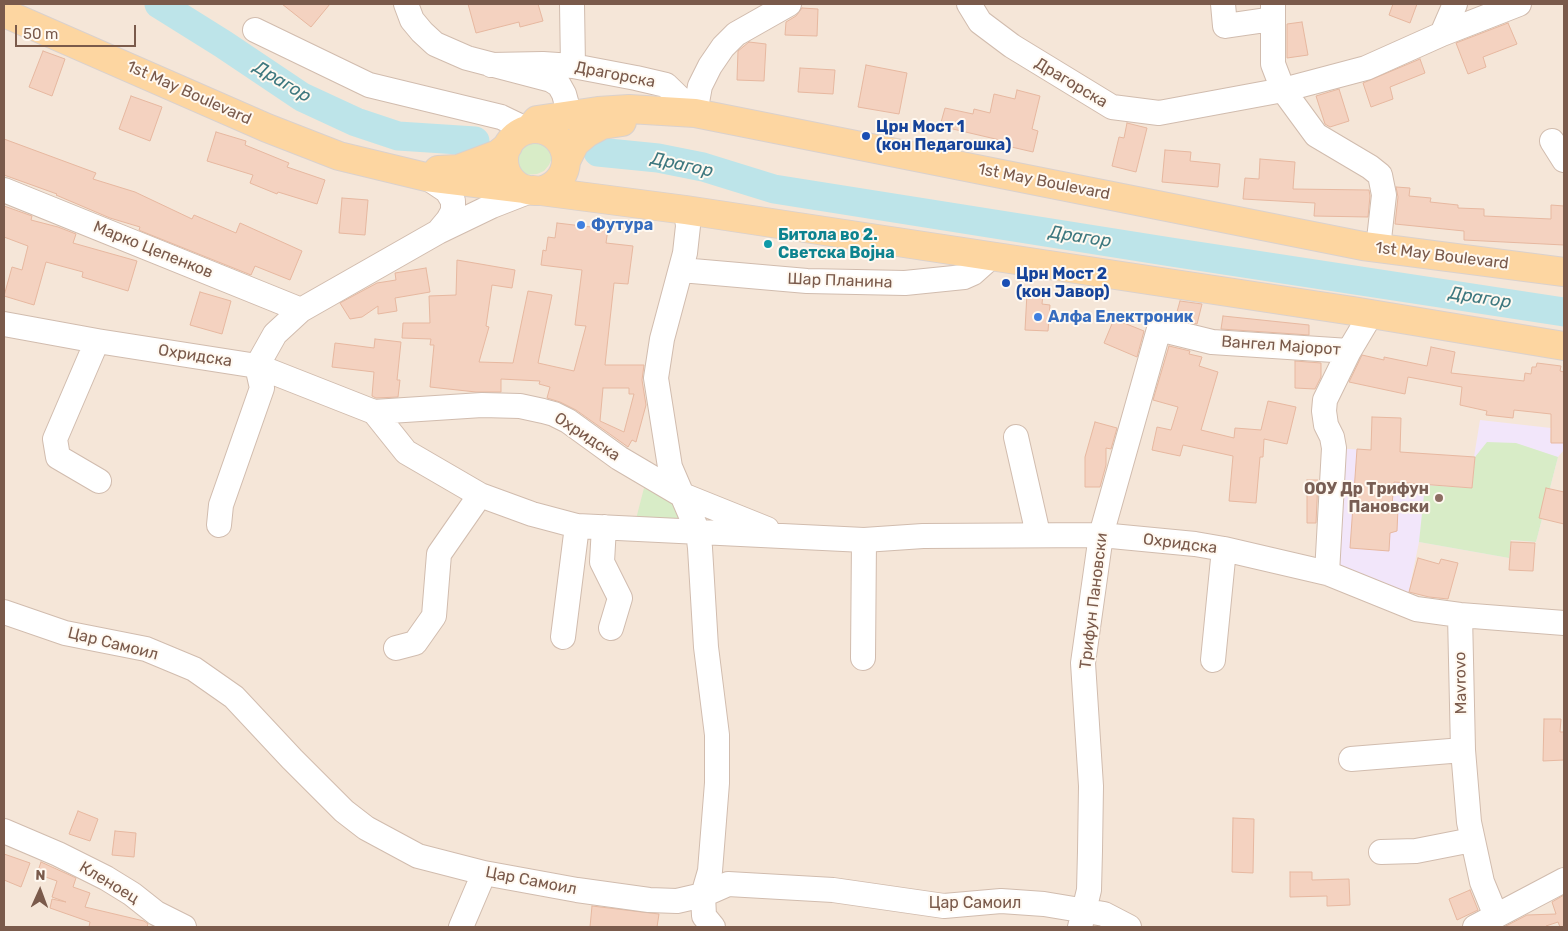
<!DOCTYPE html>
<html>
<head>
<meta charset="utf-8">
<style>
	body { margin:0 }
	#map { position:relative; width:1568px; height:931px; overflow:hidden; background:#fdf5ea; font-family:Rubik,sans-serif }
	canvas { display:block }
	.frame { position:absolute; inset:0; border:5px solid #7a5a4b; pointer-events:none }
	.north { position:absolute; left:15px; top:866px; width:50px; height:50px; -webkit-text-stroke:4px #fff9f1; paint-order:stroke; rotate:2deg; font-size:14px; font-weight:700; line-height:20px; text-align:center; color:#7a5a4b }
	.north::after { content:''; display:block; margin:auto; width:18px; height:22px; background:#7a5a4b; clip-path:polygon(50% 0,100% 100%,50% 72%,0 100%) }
	.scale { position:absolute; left:15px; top:25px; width:121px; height:22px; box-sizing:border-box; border:2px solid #7a5a4b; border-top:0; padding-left:6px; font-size:15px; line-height:18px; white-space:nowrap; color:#7a5a4b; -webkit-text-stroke:4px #fff9f1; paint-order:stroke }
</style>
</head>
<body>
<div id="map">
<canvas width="1568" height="931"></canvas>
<div class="frame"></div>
<div class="north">N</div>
<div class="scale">50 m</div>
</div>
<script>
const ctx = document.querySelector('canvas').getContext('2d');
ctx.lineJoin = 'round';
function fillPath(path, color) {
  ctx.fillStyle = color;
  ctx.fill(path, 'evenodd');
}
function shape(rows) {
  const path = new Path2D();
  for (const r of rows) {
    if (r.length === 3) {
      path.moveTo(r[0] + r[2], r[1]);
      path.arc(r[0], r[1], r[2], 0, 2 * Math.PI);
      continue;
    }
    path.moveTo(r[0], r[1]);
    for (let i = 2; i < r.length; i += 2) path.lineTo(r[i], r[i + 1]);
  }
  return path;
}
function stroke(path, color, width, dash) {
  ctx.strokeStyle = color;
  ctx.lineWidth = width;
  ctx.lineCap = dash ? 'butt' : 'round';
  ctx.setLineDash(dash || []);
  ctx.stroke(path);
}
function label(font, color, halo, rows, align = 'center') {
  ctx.font = font + ' Rubik,sans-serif';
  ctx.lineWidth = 4;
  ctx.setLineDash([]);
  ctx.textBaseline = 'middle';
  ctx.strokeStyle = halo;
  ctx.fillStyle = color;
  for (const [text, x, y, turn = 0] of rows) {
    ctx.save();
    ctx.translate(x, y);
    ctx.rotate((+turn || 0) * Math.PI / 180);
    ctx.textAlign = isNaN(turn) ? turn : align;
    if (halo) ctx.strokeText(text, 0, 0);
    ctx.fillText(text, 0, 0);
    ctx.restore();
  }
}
fillPath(shape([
	[4,4,1564,4,1564,927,4,927]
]), '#f5e6d8');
fillPath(shape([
	[1480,420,1551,428,1550,442,1564,443,1564,450,1558,457,1536,542,1511,540,1509,558,1419,542,1406,605,1327,573,1334,448,1474,457]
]), '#f2e6fa');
fillPath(shape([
	[538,140,543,140,548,142,551,146,552,158,549,165,544,171,537,174,522,175,517,172,513,167,512,161,514,155,519,150],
	[1487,442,1516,443,1558,457,1536,542,1511,540,1509,558,1419,542,1425,485,1472,488,1475,457],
	[644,488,680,502,681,524,636,519]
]), '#d8ecc7');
stroke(shape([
	[159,4,223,44,302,97,356,122,398,136,475,141],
	[598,152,658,158,703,167,774,189,1171,252,1564,312]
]), '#bde4e9', 29);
const building = shape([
	[282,4,330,4,311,27,282,4],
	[468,4,538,4,543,21,520,27,519,22,476,33,468,4],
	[1393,4,1417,4,1410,23,1389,15,1393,4],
	[802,8,818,9,817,36,785,35,786,22,796,16,802,8],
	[1302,22,1308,55,1287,58,1287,24,1302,22],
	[1508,23,1517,44,1483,57,1486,67,1468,74,1456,43,1508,23],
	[749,42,766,44,764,81,737,80,738,51,749,42],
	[43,51,65,59,52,96,29,87,43,51],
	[1420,59,1425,73,1390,87,1393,99,1371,107,1363,83,1420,59],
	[866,65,907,73,899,114,858,107,866,65],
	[800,68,835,70,833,94,798,92,800,68],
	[1339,89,1349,121,1330,127,1325,124,1316,96,1339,89],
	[1017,90,1040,96,1032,129,1038,131,1033,152,1003,145,1004,141,940,126,945,108,973,114,974,109,990,113,994,94,1015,99,1017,90],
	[131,96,162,107,150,141,119,129,131,96],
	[1127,123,1147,128,1136,172,1112,166,1119,137,1124,138,1127,123],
	[216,132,246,141,245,145,289,163,287,167,325,180,317,204,278,192,277,194,250,183,253,175,207,161,216,132],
	[4,139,96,173,93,179,135,192,192,219,194,215,236,233,240,223,302,251,290,280,255,266,251,275,141,231,139,230,140,227,110,218,56,195,57,194,4,175,4,139],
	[1165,150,1191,152,1190,161,1220,164,1218,187,1162,182,1165,150],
	[1260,159,1295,162,1293,189,1369,190,1370,196,1368,217,1314,216,1315,203,1243,199,1245,178,1259,179,1260,159],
	[1396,187,1410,188,1409,196,1431,198,1430,202,1458,205,1458,208,1484,209,1484,216,1551,219,1551,205,1564,206,1564,245,1464,240,1464,231,1395,224,1398,197,1396,187],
	[342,198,368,200,365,235,339,233,342,198],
	[4,206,32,216,31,220,58,227,76,234,73,243,137,261,128,291,82,277,83,272,46,262,34,305,4,296,12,267,22,270,28,246,4,237,4,206],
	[557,223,608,229,606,243,633,246,628,284,614,283,605,365,644,365,642,380,646,405,636,442,632,440,628,447,576,410,560,402,547,398,550,387,539,384,540,381,501,379,501,392,476,392,430,387,434,345,430,345,431,339,402,338,403,323,430,323,429,296,456,295,457,260,515,270,512,288,492,285,486,326,489,327,479,362,513,363,528,291,552,295,538,363,574,371,586,326,575,325,582,270,541,265,543,250,546,251,548,237,555,238,557,223],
	[603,388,629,388,629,394,634,394,624,432,600,421,603,388],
	[426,268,430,292,395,298,397,311,378,314,378,306,362,317,350,319,340,303,377,283,396,280,395,273,426,268],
	[200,292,231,301,222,334,190,325,200,292],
	[1027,293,1043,294,1042,304,1050,305,1048,331,1025,330,1027,293],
	[1180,301,1202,304,1197,324,1175,319,1180,301],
	[1223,316,1309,325,1309,335,1221,329,1223,316],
	[1114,319,1144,331,1137,357,1104,343,1114,319],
	[375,339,401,342,397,380,400,380,398,397,376,398,372,396,374,372,332,367,335,343,374,348,375,339],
	[1169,346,1190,351,1189,354,1202,357,1199,366,1218,372,1201,430,1234,438,1235,428,1261,430,1268,401,1296,407,1287,444,1264,439,1263,457,1260,457,1256,503,1229,501,1233,456,1183,445,1180,456,1152,450,1157,427,1171,430,1178,407,1153,400,1169,346],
	[1431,347,1455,352,1451,373,1524,381,1525,373,1531,374,1532,367,1536,367,1537,363,1561,366,1560,371,1564,372,1564,443,1551,443,1551,414,1514,410,1513,418,1486,415,1487,411,1460,405,1462,387,1408,377,1405,394,1349,382,1362,355,1384,360,1384,357,1427,366,1431,347],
	[1295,361,1321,363,1321,377,1315,389,1295,388,1295,361],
	[1372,417,1401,418,1400,452,1475,457,1472,488,1394,482,1392,505,1398,508,1397,531,1390,533,1389,551,1350,548,1357,449,1371,450,1372,417],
	[1095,422,1117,428,1111,449,1106,448,1106,465,1100,487,1085,487,1085,457,1095,422],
	[1307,480,1318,480,1316,523,1307,523,1307,480],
	[1546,488,1564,492,1564,524,1539,518,1546,488],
	[1511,542,1535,543,1533,571,1509,570,1511,542],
	[1418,558,1439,564,1441,559,1458,563,1448,599,1429,597,1409,592,1418,558],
	[1544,719,1561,719,1560,732,1564,732,1564,760,1543,761,1544,719],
	[78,811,98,819,90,841,69,834,78,811],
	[1233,818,1254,819,1253,873,1232,872,1233,818],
	[115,831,136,833,134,857,112,855,115,831],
	[4,854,30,863,21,887,4,880,4,854],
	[41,862,76,878,73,887,90,893,85,907,144,921,148,924,147,927,89,927,90,922,50,908,52,899,66,902,52,897,57,881,37,874,41,862],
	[1290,872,1312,872,1312,880,1349,879,1350,905,1327,906,1327,896,1290,897,1290,872],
	[1470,890,1478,910,1457,920,1449,899,1470,890],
	[1564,895,1564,927,1560,927,1558,922,1546,926,1548,927,1504,927,1527,915,1556,914,1552,902,1564,895],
	[592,906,659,914,657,927,590,927,592,906]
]);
fillPath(building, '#f4d2c0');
stroke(building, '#e7b8a0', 1);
const minor = shape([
	[406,4,412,20,422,32,435,44,467,58,551,80,559,85,564,94,570,116],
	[572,4,573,66],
	[969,4,980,22,1012,46,1112,107,1159,113,1283,90,1366,68,1442,34,1519,4],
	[1223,4,1225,26,1273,19],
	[1273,4,1273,64,1283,90,1316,135,1370,167,1380,175,1384,195,1378,248],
	[255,30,369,85,501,117,528,130],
	[1442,34,1455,4],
	[491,65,543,64,573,66,636,78,666,85,695,113],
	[695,113,700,86,710,66,723,47,736,34,789,4],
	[1552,141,1564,160],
	[426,177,447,191,453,201,453,211,448,220,438,232],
	[4,190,301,310],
	[686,210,688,226,685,253,662,339,656,378,670,467,698,532,700,548,706,647,717,735,717,783,710,871,703,895,704,916,713,927],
	[681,270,807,281,905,283,964,277,973,273,992,256],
	[4,324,97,341,257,366,374,412,482,405,520,406,543,411,554,414,568,421,619,458,680,494,767,529],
	[97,341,55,439,58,457,99,481],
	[374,412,406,452,480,495,532,514,577,526,864,540,923,536,1101,535,1195,544,1224,549,1327,573,1416,609,1460,615,1564,623],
	[1016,437,1038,534],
	[219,525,221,505,262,388,257,366,275,334,301,310,438,232,492,206,533,190],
	[604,527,602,562,620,598,611,628],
	[1327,573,1334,448,1332,437,1326,425,1324,411,1325,400,1349,351,1371,314],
	[4,612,65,633,146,649,194,669,234,697,292,759,344,811,366,828,418,856,484,873,577,890,649,900,677,901,703,895,728,884,833,890,944,906,1001,901,1044,904,1104,914,1129,927],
	[1460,615,1463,750,1469,822,1482,882,1496,916],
	[563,637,577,526],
	[396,648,415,643,434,616,439,554,480,495],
	[863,658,864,540],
	[1213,660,1224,549],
	[1351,759,1463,750],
	[4,831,58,854,106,878,132,894,156,913,184,927],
	[1381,852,1416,851,1472,840],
	[461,927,484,873],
	[1080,927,1089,890,1090,851,1091,786,1083,663,1101,535,1159,329,1212,342,1349,351],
	[1475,927,1564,880]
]);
const major = shape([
	[4,13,267,128,339,156,426,177,525,189],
	[535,160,31],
	[528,130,537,120,598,111,629,109,695,113,1363,246,1564,272],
	[567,159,575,143,587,133,602,125,622,122],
	[438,170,458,169,498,154,508,146],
	[533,190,686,210,1353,311,1564,346]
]);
stroke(minor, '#d1bcae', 26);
stroke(major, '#dad1cd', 30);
stroke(minor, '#fff', 24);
stroke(major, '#fdd6a1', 28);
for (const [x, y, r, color] of [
	[866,136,5,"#1a4fb4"],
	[581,225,5,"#3f7fe0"],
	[768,244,5,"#0f9aa8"],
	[1006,283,5,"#1a4fb4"],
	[1038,317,5,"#3f7fe0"],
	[1439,498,5,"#8d6e63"]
]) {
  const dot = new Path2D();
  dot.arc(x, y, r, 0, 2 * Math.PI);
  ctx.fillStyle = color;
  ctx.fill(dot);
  stroke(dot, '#fff9f1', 2);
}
label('16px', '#7a5a4b', '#fff9f1', [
	["Драгорска",615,75,11],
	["Драгорска",1071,83,31],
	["1st May Boulevard",189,93,24],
	["1st May Boulevard",1044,182,11],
	["Марко Цепенков",153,250,22],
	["1st May Boulevard",1442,256,7],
	["Шар Планина",840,281,2],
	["Вангел Маjорот",1281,346,4],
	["Охридска",195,356,9],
	["Охридска",587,437,33],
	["Охридска",1180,544,7],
	["Трифун Пановски",1094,601,-83],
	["Цар Самоил",113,644,14],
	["Mavrovo",1461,683,-91],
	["Цар Самоил",531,881,11],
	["Кленоец",109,883,31],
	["Цар Самоил",975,903]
]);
label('bold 16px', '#164399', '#fff9f1', [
	["Црн Мост 1",876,127],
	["(кон Педагошка)",876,145],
	["Црн Мост 2",1016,274],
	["(кон Јавор)",1016,292]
], 'left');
label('bold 16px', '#366cbe', '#fff9f1', [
	["Футура",591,225],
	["Алфа Електроник",1048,317]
], 'left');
label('bold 16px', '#0d838f', '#fff9f1', [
	["Битола во 2.",778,235],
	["Светска Војна",778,253]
], 'left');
label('bold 16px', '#785e54', '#fff9f1', [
	["ООУ Др Трифун",1429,489],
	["Пановски",1429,507]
], 'right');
label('italic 18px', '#3e787f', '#fff9f1', [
	["Драгор",282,82,31],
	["Драгор",682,165,12],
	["Драгор",1080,237,9],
	["Драгор",1480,298,9]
]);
</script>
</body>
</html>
